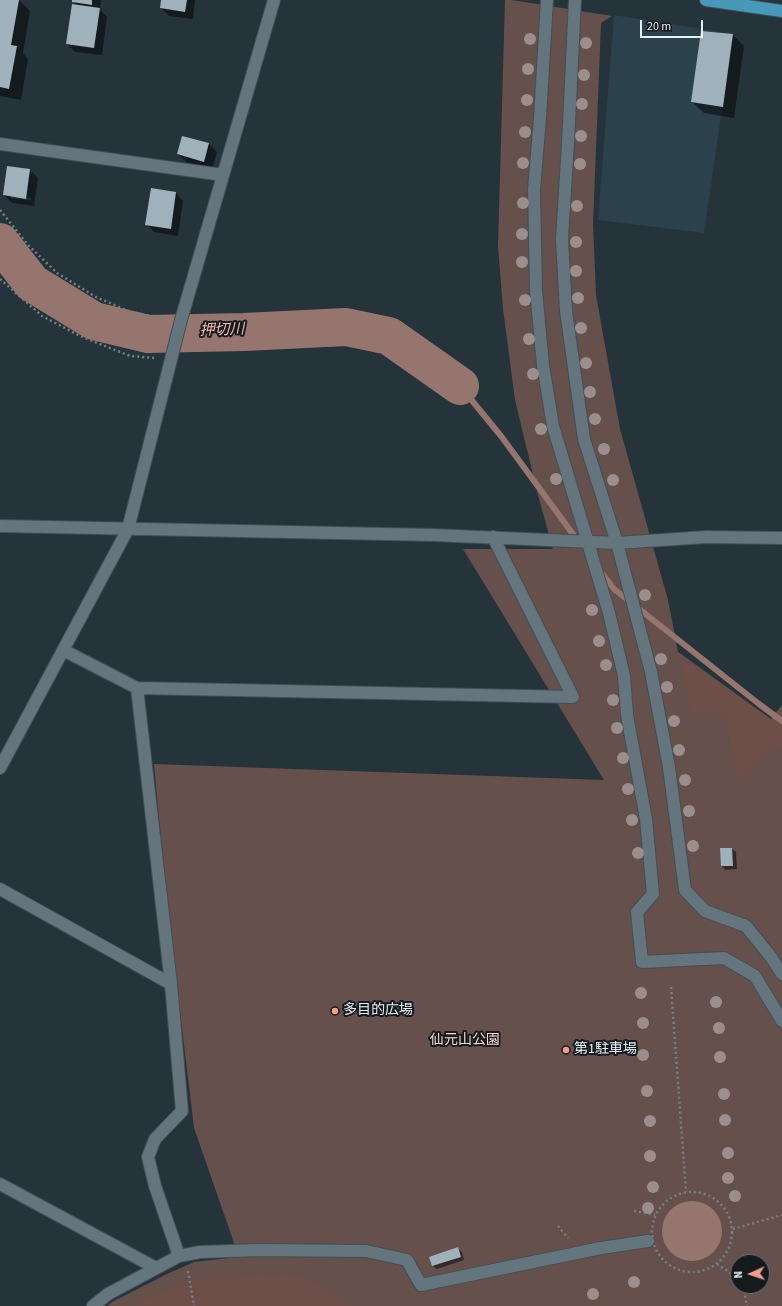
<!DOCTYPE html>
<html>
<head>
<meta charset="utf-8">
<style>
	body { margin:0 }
	#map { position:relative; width:782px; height:1306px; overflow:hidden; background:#25343b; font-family:"Source Sans 3",sans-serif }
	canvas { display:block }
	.north { position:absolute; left:730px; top:1254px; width:40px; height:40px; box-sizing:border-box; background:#141a1e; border:1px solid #697075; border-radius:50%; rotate:267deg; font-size:11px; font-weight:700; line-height:16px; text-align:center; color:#e9f2f7 }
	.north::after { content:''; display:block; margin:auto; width:14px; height:18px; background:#f49d8d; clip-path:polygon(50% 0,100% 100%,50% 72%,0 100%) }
	.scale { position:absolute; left:640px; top:20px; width:63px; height:18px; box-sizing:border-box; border:2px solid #e9f2f7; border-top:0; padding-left:5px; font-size:12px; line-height:14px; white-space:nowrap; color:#e9f2f7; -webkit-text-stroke:3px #141a1e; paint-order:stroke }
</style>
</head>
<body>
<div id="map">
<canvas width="782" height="1306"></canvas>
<div class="north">N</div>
<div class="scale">20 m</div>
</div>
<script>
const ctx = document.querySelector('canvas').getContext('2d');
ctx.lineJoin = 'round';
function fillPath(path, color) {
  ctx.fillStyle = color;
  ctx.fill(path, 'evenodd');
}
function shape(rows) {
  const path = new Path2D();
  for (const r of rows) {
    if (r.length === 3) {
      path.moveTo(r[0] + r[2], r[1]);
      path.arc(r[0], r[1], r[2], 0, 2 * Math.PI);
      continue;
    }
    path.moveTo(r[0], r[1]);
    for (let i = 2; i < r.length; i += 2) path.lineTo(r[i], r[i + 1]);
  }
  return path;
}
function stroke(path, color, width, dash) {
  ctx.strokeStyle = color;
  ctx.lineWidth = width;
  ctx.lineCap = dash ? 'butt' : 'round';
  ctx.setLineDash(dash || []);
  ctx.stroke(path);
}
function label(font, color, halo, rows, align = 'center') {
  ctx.font = font + ' "Source Sans 3","Noto Sans JP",sans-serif';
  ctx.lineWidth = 4;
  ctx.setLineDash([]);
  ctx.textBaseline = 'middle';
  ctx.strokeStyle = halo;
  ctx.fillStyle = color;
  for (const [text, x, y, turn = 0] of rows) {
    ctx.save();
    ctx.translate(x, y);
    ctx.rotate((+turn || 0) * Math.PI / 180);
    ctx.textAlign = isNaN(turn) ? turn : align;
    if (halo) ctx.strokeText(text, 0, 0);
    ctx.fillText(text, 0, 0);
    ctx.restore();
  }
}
fillPath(shape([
	[614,15,733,34,704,233,598,220]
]), '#2b414c');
fillPath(shape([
	[505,0,512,0,612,16,601,23,593,224,596,295,620,429,668,600,678,652,771,719,782,705,782,1306,107,1306,112,1302,169,1273,194,1262,238,1257,232,1237,194,1128,176,978,159,818,154,764,604,780,463,549,553,549,538,495,515,400,503,309,498,246],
	[738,1262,762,1262,762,1286,738,1286]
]), '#65504c');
fillPath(shape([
	[678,652,782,728,782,752,773,745,738,785,725,712,692,716],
	[298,1274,355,1306,135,1306,143,1300,194,1279]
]), '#6d4e49');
fillPath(shape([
	[692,1231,30]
]), '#96756f');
fillPath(shape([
	[0,0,19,0,30,11,23,53,28,59,21,100,0,96],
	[73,0,101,0,100,10,107,17,102,55,75,52,67,44,77,6,73,1],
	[162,0,195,0,193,19,169,16,161,8],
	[733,35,744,46,734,118,704,113,692,102],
	[182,137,209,144,217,152,212,169,186,162,178,154],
	[8,167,30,170,38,178,34,206,12,203,4,195],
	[11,196,31,198,31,200,11,198],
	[176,193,183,201,178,236,154,232,146,224],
	[721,849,732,849,736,852,737,869,725,870,722,866],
	[458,1249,462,1252,464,1260,437,1269,433,1266]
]), '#0007');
stroke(shape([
	[460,386,501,436,578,541],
	[600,571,614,589,759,704,782,721]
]), '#96756f', 6);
stroke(shape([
	[0,242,32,283,94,321,148,334,244,332,346,327,389,336,460,386]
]), '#96756f', 38);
fillPath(shape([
	[0,0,19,0,11,45,17,46,9,89,0,87],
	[72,0,92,0,92,5,72,2],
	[161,0,187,0,185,12,160,8],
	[72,4,100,8,94,48,66,44],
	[701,31,733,34,723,107,691,102],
	[182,136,209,143,204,162,177,154],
	[7,166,30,169,26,199,3,195],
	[151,188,176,192,171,229,145,225],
	[720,848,732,848,733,866,721,866],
	[458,1247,461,1257,432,1266,429,1257]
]), '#9fb1ba');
const minor = shape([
	[547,0,540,118,534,189,536,290,543,365,553,426,609,613,624,676,627,715,646,819,653,894,637,912,642,962,724,958,755,976,782,1021],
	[575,0,568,143,562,239,566,311,584,439,617,543,651,672,669,767,685,890,705,911,746,926,771,957,782,974],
	[0,144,223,175],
	[0,526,433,535,617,543,706,537,782,538],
	[137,688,573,697,493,537],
	[0,768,128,529,181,320,274,0],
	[0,889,171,984,137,688,63,650],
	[0,1184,156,1268],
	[179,1256,200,1252,260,1250,366,1251,407,1260,421,1285,601,1248,648,1241],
	[93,1306,108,1294,179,1256,155,1186,148,1157,155,1139,182,1111,171,984]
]);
const major = shape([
	[706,0,782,11]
]);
stroke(minor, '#424f55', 14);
stroke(major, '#424f55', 14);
stroke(shape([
	[0,210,28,245,57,273,96,297,133,313,164,318],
	[0,279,42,316,80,336,130,356,154,358],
	[671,987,686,1192],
	[692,1232,40],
	[634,1211,655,1215],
	[558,1226,568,1238],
	[733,1229,782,1215],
	[717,1264,738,1278],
	[188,1271,194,1306],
	[743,1286,747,1306]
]), '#748187', 2.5, [2, 3]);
stroke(minor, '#64757e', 12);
stroke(major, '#4898b9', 12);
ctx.fillStyle = '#9c8e8d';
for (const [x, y] of [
	[530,39],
	[586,43],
	[528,69],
	[584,75],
	[527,100],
	[582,104],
	[525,132],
	[581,136],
	[523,163],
	[580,164],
	[523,203],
	[577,206],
	[522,234],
	[576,242],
	[522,262],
	[576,271],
	[578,298],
	[525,300],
	[581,328],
	[529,339],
	[586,363],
	[533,374],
	[590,392],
	[595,419],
	[541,429],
	[604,449],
	[556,479],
	[613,480],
	[645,595],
	[592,610],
	[599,641],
	[661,659],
	[606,665],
	[667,687],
	[613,700],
	[674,721],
	[617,728],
	[679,750],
	[623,758],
	[685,780],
	[628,789],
	[689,811],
	[632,820],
	[693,846],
	[638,853],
	[641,993],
	[716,1002],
	[643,1023],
	[719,1028],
	[643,1055],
	[720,1057],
	[647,1091],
	[724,1094],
	[725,1120],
	[650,1121],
	[728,1153],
	[650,1156],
	[728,1178],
	[653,1187],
	[735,1196],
	[648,1208],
	[634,1282],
	[593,1294]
]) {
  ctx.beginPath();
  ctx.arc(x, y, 6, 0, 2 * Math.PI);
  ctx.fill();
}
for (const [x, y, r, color] of [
	[335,1011,4,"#f49d8d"],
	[566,1050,4,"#f49d8d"]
]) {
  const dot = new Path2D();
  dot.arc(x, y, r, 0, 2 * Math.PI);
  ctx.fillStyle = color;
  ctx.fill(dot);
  stroke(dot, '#141a1e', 1.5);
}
label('14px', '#e9f2f7', '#141a1e', [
	["多目的広場",343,1011],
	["第1駐車場",574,1050]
], 'left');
label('14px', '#fdd8d0', '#141a1e', [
	["仙元山公園",465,1041]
]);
label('italic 15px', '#f7bbb0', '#141a1e', [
	["押切川",222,331,-2]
]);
</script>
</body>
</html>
